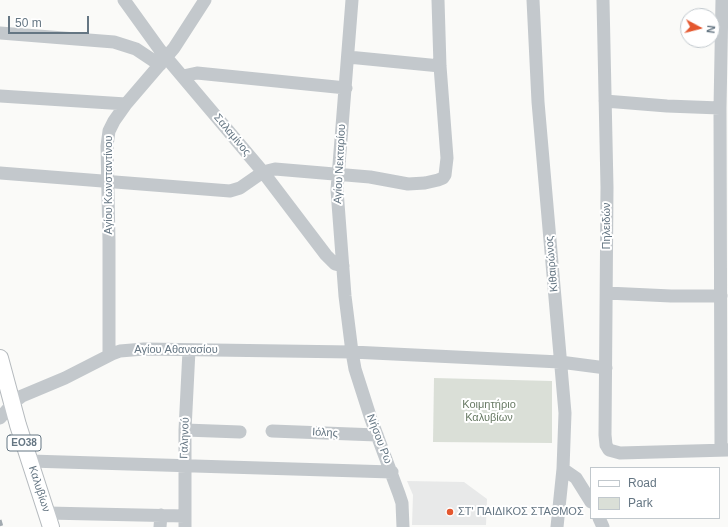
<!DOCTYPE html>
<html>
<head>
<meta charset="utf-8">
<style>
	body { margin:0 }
	#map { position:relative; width:728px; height:527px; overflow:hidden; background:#fafaf8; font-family:Arial,sans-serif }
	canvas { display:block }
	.legend { position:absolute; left:590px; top:467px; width:130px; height:52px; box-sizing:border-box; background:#fff; border:1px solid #c1c8cd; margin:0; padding:5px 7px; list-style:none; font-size:12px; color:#657683 }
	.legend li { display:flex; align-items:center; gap:8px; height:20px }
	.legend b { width:20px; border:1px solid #c1c8cd }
	.north { position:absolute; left:680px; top:8px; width:40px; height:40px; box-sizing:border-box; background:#fff; border:1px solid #c1c8cd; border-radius:50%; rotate:97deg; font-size:11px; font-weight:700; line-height:16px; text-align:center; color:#657683 }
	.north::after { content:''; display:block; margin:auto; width:14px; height:18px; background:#e4572e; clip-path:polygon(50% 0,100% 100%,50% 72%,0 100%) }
	.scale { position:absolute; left:8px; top:16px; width:81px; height:18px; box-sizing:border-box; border:2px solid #657683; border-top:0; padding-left:5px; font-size:12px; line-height:14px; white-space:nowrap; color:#657683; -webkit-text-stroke:3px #fff; paint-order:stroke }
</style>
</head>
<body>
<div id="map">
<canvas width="728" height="527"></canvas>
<ul class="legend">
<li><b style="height:5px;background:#fff"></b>Road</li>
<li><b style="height:11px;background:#dadfd7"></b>Park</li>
</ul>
<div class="north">N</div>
<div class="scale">50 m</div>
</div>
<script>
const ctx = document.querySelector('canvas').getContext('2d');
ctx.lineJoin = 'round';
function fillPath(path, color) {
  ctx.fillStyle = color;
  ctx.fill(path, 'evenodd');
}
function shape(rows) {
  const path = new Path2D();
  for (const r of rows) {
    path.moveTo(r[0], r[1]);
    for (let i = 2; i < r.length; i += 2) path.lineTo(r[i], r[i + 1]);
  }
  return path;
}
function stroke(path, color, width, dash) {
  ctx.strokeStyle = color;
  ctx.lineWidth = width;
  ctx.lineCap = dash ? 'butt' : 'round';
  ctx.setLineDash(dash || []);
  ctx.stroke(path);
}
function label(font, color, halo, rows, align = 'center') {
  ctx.font = font + ' Arial,sans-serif';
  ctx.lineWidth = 4;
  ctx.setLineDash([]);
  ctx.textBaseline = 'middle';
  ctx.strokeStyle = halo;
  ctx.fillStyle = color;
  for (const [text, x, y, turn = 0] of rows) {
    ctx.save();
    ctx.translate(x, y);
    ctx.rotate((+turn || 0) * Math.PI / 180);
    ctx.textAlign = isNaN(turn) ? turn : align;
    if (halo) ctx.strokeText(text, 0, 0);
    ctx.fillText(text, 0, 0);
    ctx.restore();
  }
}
fillPath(shape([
	[407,481,464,482,487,499,486,525,412,525,413,495]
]), '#e8e9e9');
fillPath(shape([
	[434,378,552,381,552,443,433,442]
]), '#dadfd7');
const major = shape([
	[0,358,18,425,51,527]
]);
stroke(major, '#b5babe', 18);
stroke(shape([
	[124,0,160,50,263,172,326,255,335,264,343,266],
	[352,0,337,190,345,296,352,352,355,369,371,419,399,494,402,503,403,527],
	[533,0,538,102,565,413,563,469,557,527],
	[603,0,607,187,605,435,606,445,609,450,620,453,728,450],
	[0,33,114,42,136,49,160,65],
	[348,57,440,66],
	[183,76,197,73,346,88],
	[0,96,126,104],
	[605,101,667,106,720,108],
	[0,173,230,191,240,188,263,172,275,169,370,177,408,184,425,183,438,180,443,178,445,175,447,158,440,66,438,0],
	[607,293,671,296,721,296],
	[109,355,109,241,107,146,109,131,114,121,126,104,174,48,205,0],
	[0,418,14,402,22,396,65,378,112,354,120,351,144,349,352,352,560,362,606,368],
	[185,430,240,432],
	[272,431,377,435],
	[721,449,720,108,722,0],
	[30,461,392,472],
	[563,469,576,478,591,502],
	[47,513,185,516],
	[599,518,603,527],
	[160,527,161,515],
	[185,527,185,430,189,350]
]), '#c3c8cc', 13);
stroke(major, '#fff', 16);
stroke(shape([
	[0,520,2,527]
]), '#a2aab0', 3, [6, 3]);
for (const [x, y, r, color] of [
	[450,512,4,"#e4572e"]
]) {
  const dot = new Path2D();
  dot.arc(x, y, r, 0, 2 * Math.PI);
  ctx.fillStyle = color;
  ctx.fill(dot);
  stroke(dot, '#fff', 1.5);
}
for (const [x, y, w] of [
	[24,443,34]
]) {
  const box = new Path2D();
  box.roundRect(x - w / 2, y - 8, w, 16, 3);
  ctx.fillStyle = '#fff';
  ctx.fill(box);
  stroke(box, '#657683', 1);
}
label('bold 10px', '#657683', null, [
	["ΕΟ38",24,443]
]);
label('11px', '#657683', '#fff', [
	["Σαλαμίνος",232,135,50],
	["Αγίου Νεκταρίου",340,164,-87],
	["Αγίου Κωνσταντίνου",109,185,-90],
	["Πηλειδών",607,226,-90],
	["Κιθαιρώνος",552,264,-95],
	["Αγίου Αθανασίου",176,350],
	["Ιόλης",325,433,3],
	["Γαληνού",185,438,-88],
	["Νήσου Ρω",379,439,69],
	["Καλυβίων",39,489,72]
]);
label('11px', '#687a64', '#fff', [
	["Κοιμητήριο",489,405],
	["Καλυβίων",489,418]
]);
label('11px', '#657683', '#fff', [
	["ΣΤ' ΠΑΙΔΙΚΟΣ ΣΤΑΘΜΟΣ",458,512]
], 'left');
</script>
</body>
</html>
